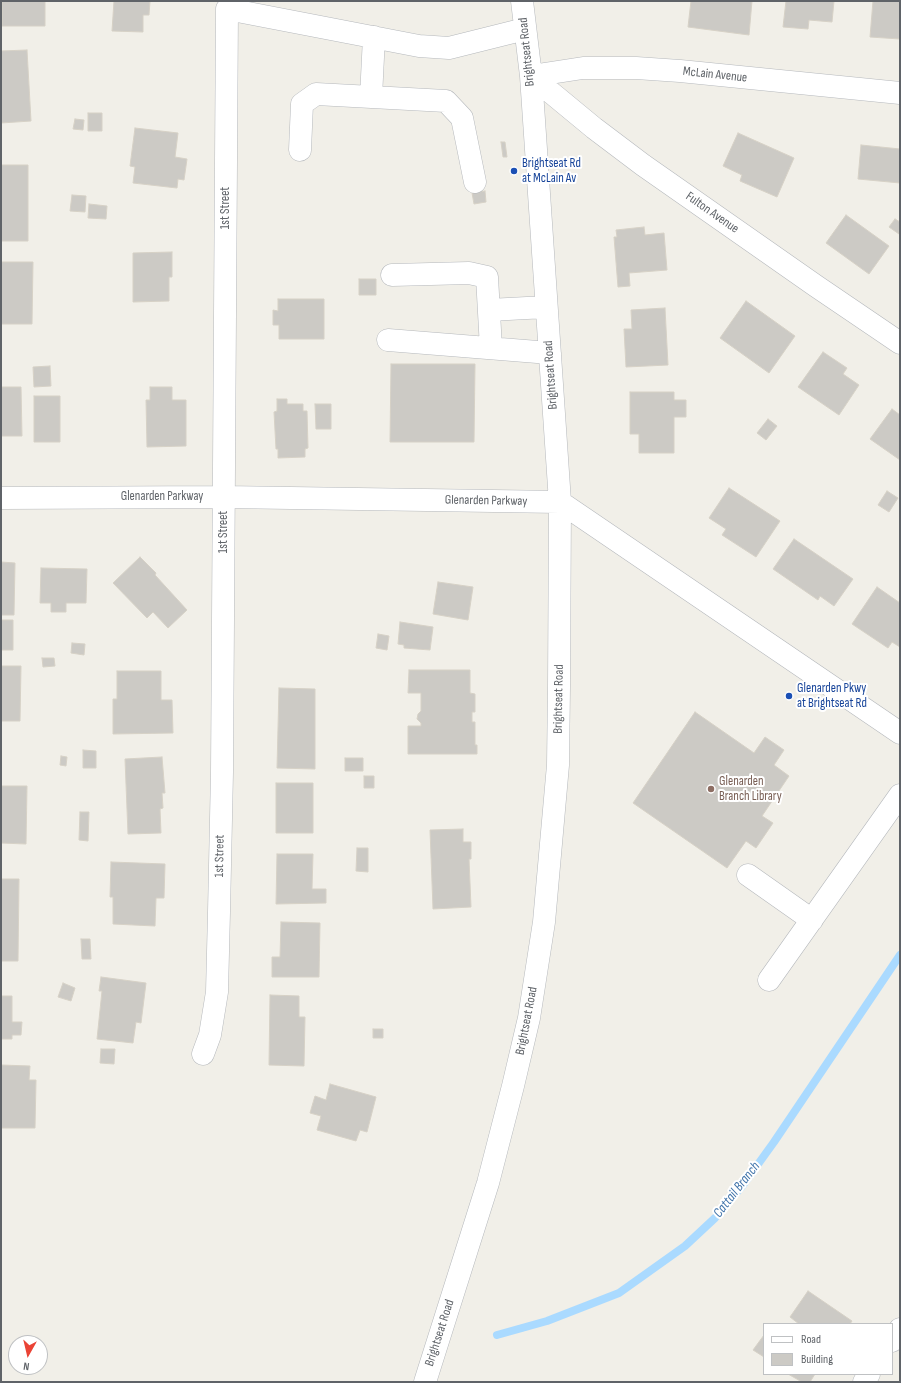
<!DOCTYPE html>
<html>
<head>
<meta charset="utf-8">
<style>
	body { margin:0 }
	#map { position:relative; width:901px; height:1383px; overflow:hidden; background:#f1efe8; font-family:"Sofia Sans Condensed",sans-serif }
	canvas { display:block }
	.frame { position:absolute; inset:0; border:2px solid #5f6368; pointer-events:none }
	.legend { position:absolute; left:763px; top:1323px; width:130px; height:52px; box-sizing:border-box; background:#fff; border:1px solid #bfc1c3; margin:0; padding:5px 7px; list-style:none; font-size:12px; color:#5f6368 }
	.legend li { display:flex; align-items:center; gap:8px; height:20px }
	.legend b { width:20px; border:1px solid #bfc1c3 }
	.north { position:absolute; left:8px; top:1335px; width:40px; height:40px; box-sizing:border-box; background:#fff; border:1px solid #bfc1c3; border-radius:50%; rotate:188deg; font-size:11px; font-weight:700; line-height:16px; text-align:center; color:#5f6368 }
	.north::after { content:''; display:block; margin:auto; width:14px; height:18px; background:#ea4335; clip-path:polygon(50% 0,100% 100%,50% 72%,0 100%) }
</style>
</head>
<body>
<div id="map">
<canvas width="901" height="1383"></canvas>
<div class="frame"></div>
<ul class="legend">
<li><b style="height:5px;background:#fff"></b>Road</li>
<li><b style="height:11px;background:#cccac5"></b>Building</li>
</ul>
<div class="north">N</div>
</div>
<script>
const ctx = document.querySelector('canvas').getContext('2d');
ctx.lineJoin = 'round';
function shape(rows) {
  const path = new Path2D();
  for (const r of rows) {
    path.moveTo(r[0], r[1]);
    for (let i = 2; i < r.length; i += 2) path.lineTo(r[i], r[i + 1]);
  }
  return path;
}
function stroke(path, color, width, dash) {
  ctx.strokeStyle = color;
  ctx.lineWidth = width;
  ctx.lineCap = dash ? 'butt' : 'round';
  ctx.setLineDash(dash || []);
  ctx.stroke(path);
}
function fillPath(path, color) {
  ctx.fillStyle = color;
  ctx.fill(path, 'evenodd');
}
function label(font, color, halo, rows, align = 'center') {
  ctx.font = font + ' "Sofia Sans Condensed",sans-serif';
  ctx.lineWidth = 4;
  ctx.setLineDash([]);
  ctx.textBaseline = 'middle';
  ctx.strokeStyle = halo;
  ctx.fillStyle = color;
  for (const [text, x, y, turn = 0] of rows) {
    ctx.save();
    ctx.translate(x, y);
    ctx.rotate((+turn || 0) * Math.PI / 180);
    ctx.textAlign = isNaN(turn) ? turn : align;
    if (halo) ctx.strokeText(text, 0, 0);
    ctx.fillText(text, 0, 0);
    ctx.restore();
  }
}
stroke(shape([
	[497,1335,547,1321,619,1293,685,1246,715,1218,743,1185,774,1142,900,955]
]), '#aadaff', 8);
const building = shape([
	[2,1,45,1,45,26,2,26,2,1],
	[114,1,150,1,149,15,143,15,143,32,112,31,114,1],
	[691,1,752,1,749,35,688,27,691,1],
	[786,1,834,1,832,22,809,20,808,29,783,27,786,1],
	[873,1,900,1,900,39,870,37,873,1],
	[27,50,31,121,1,123,1,51,27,50],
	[88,113,102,113,102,131,88,131,88,113],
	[75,119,84,120,83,130,73,129,75,119],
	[135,128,178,133,175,157,187,159,184,180,178,179,177,188,133,183,135,167,130,166,135,128],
	[738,133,794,158,777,197,740,181,742,175,723,166,738,133],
	[501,142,505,142,507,157,503,157,501,142],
	[861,145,900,149,900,183,858,179,861,145],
	[1,165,28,165,28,241,1,241,1,165],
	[485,191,486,202,474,204,472,193,485,191],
	[72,195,86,196,85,212,70,211,72,195],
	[89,204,107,206,106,219,88,218,89,204],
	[846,215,889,246,869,274,826,243,846,215],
	[895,219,900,222,899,234,889,227,895,219],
	[644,227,645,235,664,233,667,270,629,273,630,286,618,287,614,237,617,237,616,230,644,227],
	[172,252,172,277,169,277,169,301,133,302,133,253,172,252],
	[1,262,33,262,32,324,1,324,1,262],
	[359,279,376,279,376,295,359,295,359,279],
	[278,299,324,299,324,339,279,339,279,325,273,325,273,310,278,311,278,299],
	[746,301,795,336,769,373,720,338,746,301],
	[665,308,668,365,626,367,624,329,632,329,631,310,665,308],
	[823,352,847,368,843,374,859,385,839,415,798,387,823,352],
	[391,364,475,364,474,442,390,442,391,364],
	[50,366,51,386,34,387,33,367,50,366],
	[1,387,21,387,22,436,1,436,1,387],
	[150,387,172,387,172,400,186,400,186,446,147,447,146,400,150,400,150,387],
	[630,392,674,392,674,400,686,400,686,417,674,417,674,453,639,453,639,434,630,434,630,392],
	[34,396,60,396,60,442,34,442,34,396],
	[277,399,287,399,287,404,303,404,303,411,307,411,308,448,305,449,305,457,278,458,278,449,276,449,274,412,277,411,277,399],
	[315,404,331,404,331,429,316,429,315,404],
	[892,409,900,415,900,460,870,439,892,409],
	[768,419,777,426,766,440,757,433,768,419],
	[729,488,780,521,756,557,722,535,726,529,709,518,729,488],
	[887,491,898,498,889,512,878,505,887,491],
	[794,539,853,579,834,606,820,596,818,600,773,569,794,539],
	[140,557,156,573,155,575,187,610,168,628,153,612,147,618,113,583,140,557],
	[1,562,15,563,14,615,1,615,1,562],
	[41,568,87,569,86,603,66,603,66,612,51,612,51,603,40,603,41,568],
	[438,582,473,587,468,620,433,614,438,582],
	[877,587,900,603,900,647,892,642,888,648,852,624,877,587],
	[1,620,13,620,13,650,1,650,1,620],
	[400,622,433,627,430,650,404,648,404,645,398,644,400,622],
	[378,634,389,636,387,650,376,648,378,634],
	[72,643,85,644,84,655,71,653,72,643],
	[42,658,54,658,55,666,43,667,42,658],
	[1,666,21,666,20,721,1,721,1,666],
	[409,670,470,670,470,693,475,694,475,712,472,712,472,722,475,722,475,745,477,745,477,754,408,754,408,726,421,726,421,723,417,719,418,714,421,711,421,693,408,693,409,670],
	[117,671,161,671,161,700,172,700,173,733,113,734,113,699,117,699,117,671],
	[279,688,315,689,315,769,277,768,279,688],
	[695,712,754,753,765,737,784,750,774,765,789,776,762,816,773,823,756,848,746,841,727,868,633,803,695,712],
	[83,750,96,751,96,768,83,768,83,750],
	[61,756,67,757,66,766,60,765,61,756],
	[162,757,165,793,162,793,163,808,160,809,161,833,128,834,125,759,162,757],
	[345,758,363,758,363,771,345,771,345,758],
	[364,776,374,776,374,788,364,788,364,776],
	[276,783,313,783,313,833,276,833,276,783],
	[1,786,27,786,26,844,1,843,1,786],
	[80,812,89,812,88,841,79,840,80,812],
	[463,829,463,842,471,842,471,859,469,859,471,907,433,909,430,830,463,829],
	[357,848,368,848,368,872,356,871,357,848],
	[277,854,313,854,312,889,326,889,326,903,276,904,277,854],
	[111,862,165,864,164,898,156,898,155,926,113,924,113,897,110,897,111,862],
	[1,879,19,879,18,961,1,961,1,879],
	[281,922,320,923,319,977,272,977,272,957,280,957,281,922],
	[81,939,90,939,91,959,82,959,81,939],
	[101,977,146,983,141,1023,136,1022,133,1043,97,1039,102,991,99,991,101,977],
	[63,983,75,988,71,1001,58,997,63,983],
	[270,995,299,996,299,1017,305,1017,304,1066,269,1065,270,995],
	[1,996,12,996,12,1022,22,1022,21,1035,12,1035,12,1039,1,1039,1,996],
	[373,1029,383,1029,383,1038,373,1038,373,1029],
	[101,1049,115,1049,114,1064,100,1063,101,1049],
	[1,1065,30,1066,29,1080,36,1080,35,1128,1,1128,1,1065],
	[330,1084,376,1097,367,1132,360,1130,356,1141,317,1130,321,1116,310,1113,315,1096,326,1100,330,1084],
	[808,1291,852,1321,850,1324,799,1324,790,1317,808,1291],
	[764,1335,764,1357,753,1350,764,1335],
	[788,1374,815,1374,810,1382,802,1382,788,1374]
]);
fillPath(building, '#cccac5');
stroke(building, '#d6d1c6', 1);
const minor = shape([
	[531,76,594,128,643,165,816,286,900,343],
	[531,76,583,68,636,68,680,71,900,93],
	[371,97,374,37],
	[300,150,302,104,316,94,446,101,462,118,475,182],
	[392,275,469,273,487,277,491,348],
	[489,310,546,307],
	[388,340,550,353],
	[1,498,224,497,560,502,900,733],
	[748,875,812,920],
	[769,980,900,795],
	[203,1054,210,1035,217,992,219,912,222,772,227,9,419,46,449,48,525,29],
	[892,1341,900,1329],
	[425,1382,488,1183,513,1086,529,1018,544,922,558,765,559,687,560,502,531,76,522,1],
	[864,1382,869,1374]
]);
stroke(minor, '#b5b8bc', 23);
stroke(minor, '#fff', 22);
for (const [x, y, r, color] of [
	[514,171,4,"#1a4fb4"],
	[789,696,4,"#1a4fb4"],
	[711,789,4,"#8d6e63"]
]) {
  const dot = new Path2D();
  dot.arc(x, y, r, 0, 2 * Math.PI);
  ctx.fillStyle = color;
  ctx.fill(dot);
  stroke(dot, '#fff', 1.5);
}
label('13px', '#5f6368', '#fff', [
	["Brightseat Road",527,52,-96],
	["McLain Avenue",715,75,6],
	["1st Street",226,208,-90],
	["Fulton Avenue",712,213,35],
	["Brightseat Road",551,375,-94],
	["Glenarden Parkway",162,497],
	["Glenarden Parkway",486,501,1],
	["1st Street",224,532,-90],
	["Brightseat Road",559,699,-89],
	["1st Street",220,856,-89],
	["Brightseat Road",527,1021,-79],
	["Brightseat Road",440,1333,-72]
]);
label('13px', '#164399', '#fff', [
	["Brightseat Rd",522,164],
	["at McLain Av",522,179],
	["Glenarden Pkwy",797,689],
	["at Brightseat Rd",797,704]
], 'left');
label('13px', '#785e54', '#fff', [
	["Glenarden",719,782],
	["Branch Library",719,797]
], 'left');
label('italic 14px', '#4174aa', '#fff', [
	["Cattail Branch",737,1190,-52]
]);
</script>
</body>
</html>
